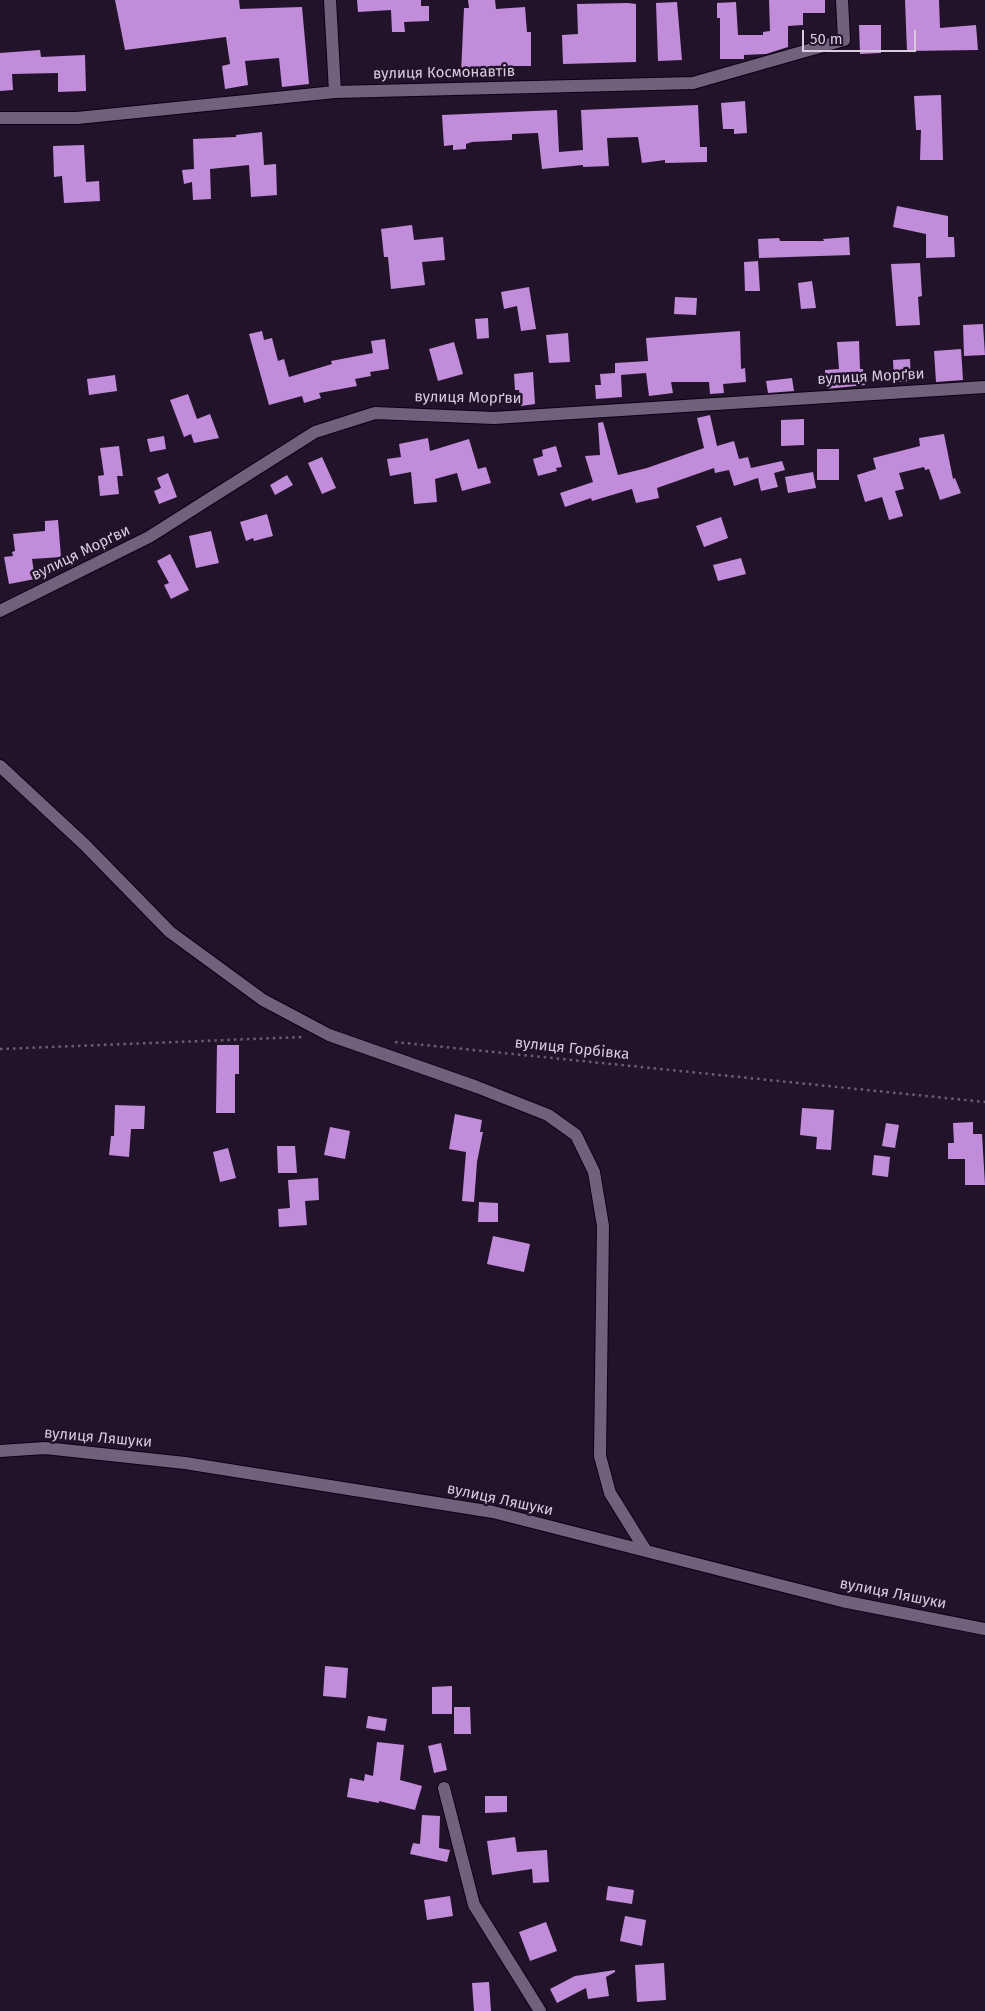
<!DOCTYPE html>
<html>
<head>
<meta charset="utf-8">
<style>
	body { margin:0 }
	#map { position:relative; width:985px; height:2011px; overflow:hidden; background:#23132a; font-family:"Fira Sans",sans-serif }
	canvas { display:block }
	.scale { position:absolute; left:802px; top:30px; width:114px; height:22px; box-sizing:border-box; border:2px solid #d8cddd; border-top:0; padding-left:6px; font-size:15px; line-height:18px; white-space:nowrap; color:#d8cddd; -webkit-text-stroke:4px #23132a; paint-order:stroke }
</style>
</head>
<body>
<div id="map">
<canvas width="985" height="2011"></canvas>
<div class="scale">50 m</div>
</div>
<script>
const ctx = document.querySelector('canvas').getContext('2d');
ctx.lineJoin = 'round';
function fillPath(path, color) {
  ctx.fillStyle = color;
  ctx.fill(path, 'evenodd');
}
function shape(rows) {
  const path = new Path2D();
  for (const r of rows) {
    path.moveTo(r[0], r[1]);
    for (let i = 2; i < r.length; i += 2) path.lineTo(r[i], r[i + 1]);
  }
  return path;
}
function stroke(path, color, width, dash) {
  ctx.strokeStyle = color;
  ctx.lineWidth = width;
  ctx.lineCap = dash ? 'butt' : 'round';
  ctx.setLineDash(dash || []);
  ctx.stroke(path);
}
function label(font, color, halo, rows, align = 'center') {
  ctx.font = font + ' "Fira Sans",sans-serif';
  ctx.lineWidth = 5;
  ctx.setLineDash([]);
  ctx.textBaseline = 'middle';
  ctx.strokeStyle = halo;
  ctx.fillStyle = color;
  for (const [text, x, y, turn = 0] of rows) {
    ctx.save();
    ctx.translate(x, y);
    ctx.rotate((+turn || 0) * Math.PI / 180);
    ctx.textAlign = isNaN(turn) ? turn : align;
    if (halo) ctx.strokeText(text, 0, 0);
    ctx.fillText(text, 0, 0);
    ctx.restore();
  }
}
fillPath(shape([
	[115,0,239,0,240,9,302,7,309,84,282,87,279,58,245,61,248,85,225,89,222,66,230,64,226,37,125,50],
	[357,0,421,0,421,6,429,6,429,21,404,22,405,32,392,32,391,10,358,12],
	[468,0,495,0,496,9,525,7,527,32,531,32,531,66,489,66,489,73,461,73,464,8,469,8],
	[769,0,825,0,825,13,803,13,803,25,788,26,788,47,766,54,744,55,744,59,720,59,720,18,717,18,717,3,736,2,738,35,763,35,763,32,770,31],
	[905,0,939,0,940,28,976,25,978,50,907,51],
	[677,2,682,60,658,61,656,3],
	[628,3,636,4,636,62,563,64,562,35,578,34,577,4],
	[859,25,881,25,881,53,860,54],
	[40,50,41,57,85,55,86,91,58,92,58,73,12,74,13,90,0,91,0,53],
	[941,95,943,160,920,160,921,130,916,130,914,96],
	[745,101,747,133,734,134,734,129,723,129,721,103],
	[698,105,700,147,707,147,707,162,665,163,665,160,642,163,638,137,607,138,609,166,583,167,583,165,542,169,538,133,512,134,512,140,472,142,466,144,466,149,453,150,453,145,444,146,442,115,557,110,559,152,583,150,581,110],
	[262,132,264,165,276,164,277,195,251,197,249,165,210,169,211,199,193,200,192,182,184,184,182,170,194,169,193,139,236,137,236,135],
	[84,145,86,182,99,181,100,201,64,203,62,176,54,177,53,146],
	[897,206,948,216,948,237,954,237,955,257,926,258,926,234,893,227],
	[412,225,414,240,443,237,445,260,422,262,425,285,391,289,388,257,384,257,381,229],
	[849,237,850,255,759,258,758,239,779,238,780,241,824,241,823,239],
	[758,261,760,291,745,291,744,262],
	[920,263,922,296,918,297,920,325,896,326,891,264],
	[812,281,816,308,801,309,798,283],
	[529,287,536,329,521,331,517,306,504,309,501,292],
	[675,297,697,298,696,315,674,314],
	[488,318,489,338,477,339,475,319],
	[983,324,985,355,964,356,963,325],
	[262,331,264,340,272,338,278,361,284,359,289,377,332,364,331,361,373,353,371,341,385,339,389,369,370,372,371,376,355,379,357,386,319,393,321,398,304,403,302,396,269,405,249,334],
	[740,331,741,369,745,368,746,382,723,384,724,393,710,394,709,382,671,382,673,393,649,396,646,373,621,375,622,397,596,399,595,385,601,385,600,374,615,373,615,363,648,361,646,338],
	[568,333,570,362,549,363,546,335],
	[859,341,860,369,863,369,865,385,826,389,825,370,839,369,837,342],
	[454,342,463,374,438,381,429,349],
	[961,349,963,380,936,382,934,351],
	[910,359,911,381,894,382,893,360],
	[533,372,535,404,521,406,519,390,515,390,514,374],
	[115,375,117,391,89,395,87,379],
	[792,378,794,391,768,393,766,381],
	[188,394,197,419,210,414,219,438,194,443,191,434,184,437,170,400],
	[710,415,717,446,734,441,739,459,748,457,751,468,782,461,785,470,774,473,778,487,761,491,758,478,734,486,729,470,715,473,714,468,657,488,659,498,636,503,632,489,592,501,591,498,565,507,560,493,593,482,585,456,600,455,598,423,603,422,618,475,647,468,704,448,697,418],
	[804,419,804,445,781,446,781,420],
	[944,434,953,479,955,478,961,493,940,500,929,469,925,470,924,467,899,473,904,489,895,491,903,516,889,520,882,497,865,502,857,475,876,469,873,458,920,446,919,438],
	[164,436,166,449,150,452,147,439],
	[428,438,430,451,469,439,478,469,486,467,491,483,462,491,457,473,435,479,437,502,414,504,411,472,390,476,387,459,401,457,399,444],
	[119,446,123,476,117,476,119,494,100,496,98,476,104,475,100,448],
	[556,446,562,467,556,468,557,471,538,476,533,459,543,456,542,450],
	[817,449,839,449,839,480,817,480],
	[322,457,336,488,322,494,308,463],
	[813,472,816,488,788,493,785,477],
	[168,473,177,497,159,504,154,491,161,488,157,478],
	[287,475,293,485,275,495,270,485],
	[267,514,273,536,254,541,253,538,246,541,240,522],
	[721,517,728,538,704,547,696,526],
	[58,520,61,557,32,559,35,579,9,584,4,557,13,556,12,552,15,551,13,534,45,531,45,521],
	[211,531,219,563,196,568,189,536],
	[170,554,189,590,171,599,164,585,169,583,157,561],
	[741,558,746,574,718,581,713,565],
	[217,1045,239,1045,239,1074,235,1074,235,1113,216,1113],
	[115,1105,145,1106,144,1129,131,1129,129,1157,109,1155,111,1136,114,1136],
	[802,1108,834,1110,831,1150,816,1149,817,1137,800,1135],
	[455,1114,482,1120,480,1132,483,1132,477,1162,474,1202,462,1201,466,1152,449,1149],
	[973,1122,973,1134,982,1134,985,1185,965,1185,965,1159,948,1159,948,1143,954,1143,953,1123],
	[886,1123,899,1125,895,1148,882,1146],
	[330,1127,350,1131,345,1159,324,1155],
	[277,1146,295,1146,297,1173,278,1173],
	[228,1148,236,1178,220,1182,213,1152],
	[874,1155,890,1157,888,1177,872,1175],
	[318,1178,319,1200,305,1201,307,1225,279,1227,278,1209,290,1208,288,1180],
	[479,1202,498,1203,498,1222,478,1222],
	[493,1236,530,1244,524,1272,487,1264],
	[325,1666,348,1668,346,1698,323,1696],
	[452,1686,452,1714,432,1714,432,1687],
	[454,1707,470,1707,471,1734,454,1734],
	[368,1716,387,1719,385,1731,366,1728],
	[377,1742,404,1745,400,1780,422,1786,415,1810,379,1801,379,1803,347,1797,350,1778,364,1781,365,1774,373,1776],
	[441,1743,447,1770,434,1773,428,1746],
	[485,1796,507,1796,507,1812,485,1813],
	[422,1815,440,1816,439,1848,450,1850,447,1862,410,1854,413,1843,420,1844],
	[515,1837,517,1852,547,1850,549,1882,533,1883,532,1869,492,1875,487,1841],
	[608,1886,634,1890,632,1904,606,1900],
	[450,1896,453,1916,427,1920,424,1900],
	[625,1916,646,1920,642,1946,620,1941],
	[546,1922,557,1951,530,1961,519,1932],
	[664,1963,666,2000,637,2002,635,1965],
	[615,1970,615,1972,606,1977,609,1996,588,1999,586,1988,557,2003,550,1989,575,1976],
	[489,1982,491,2011,474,2011,472,1983]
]), '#c18cd9');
const minor = shape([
	[330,0,335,92],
	[0,118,77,118,335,92,693,83,844,40,842,0],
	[0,611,149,537,315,432,375,413,494,418,985,387],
	[0,766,85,845,170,932,263,1000,329,1035,477,1087,548,1115,576,1135,594,1172,603,1226,600,1456,610,1493,646,1551],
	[0,1451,45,1448,185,1463,493,1512,842,1601,985,1629],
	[444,1788,474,1905,540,2011]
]);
stroke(minor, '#0c0112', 14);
stroke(shape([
	[395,1042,985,1102],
	[0,1049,302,1037]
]), '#6c5e72', 2.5, [2.5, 4]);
stroke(minor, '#73607c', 12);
label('15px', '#d8cddd', '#23132a', [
	["вулиця Космонавтів",444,73,-1],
	["вулиця Морґви",871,377,-3],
	["вулиця Морґви",468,398,1],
	["вулиця Морґви",81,553,-26],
	["вулиця Горбівка",572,1049,6],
	["вулиця Ляшуки",98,1438,5],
	["вулиця Ляшуки",500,1500,12],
	["вулиця Ляшуки",893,1594,11]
]);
</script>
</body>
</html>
